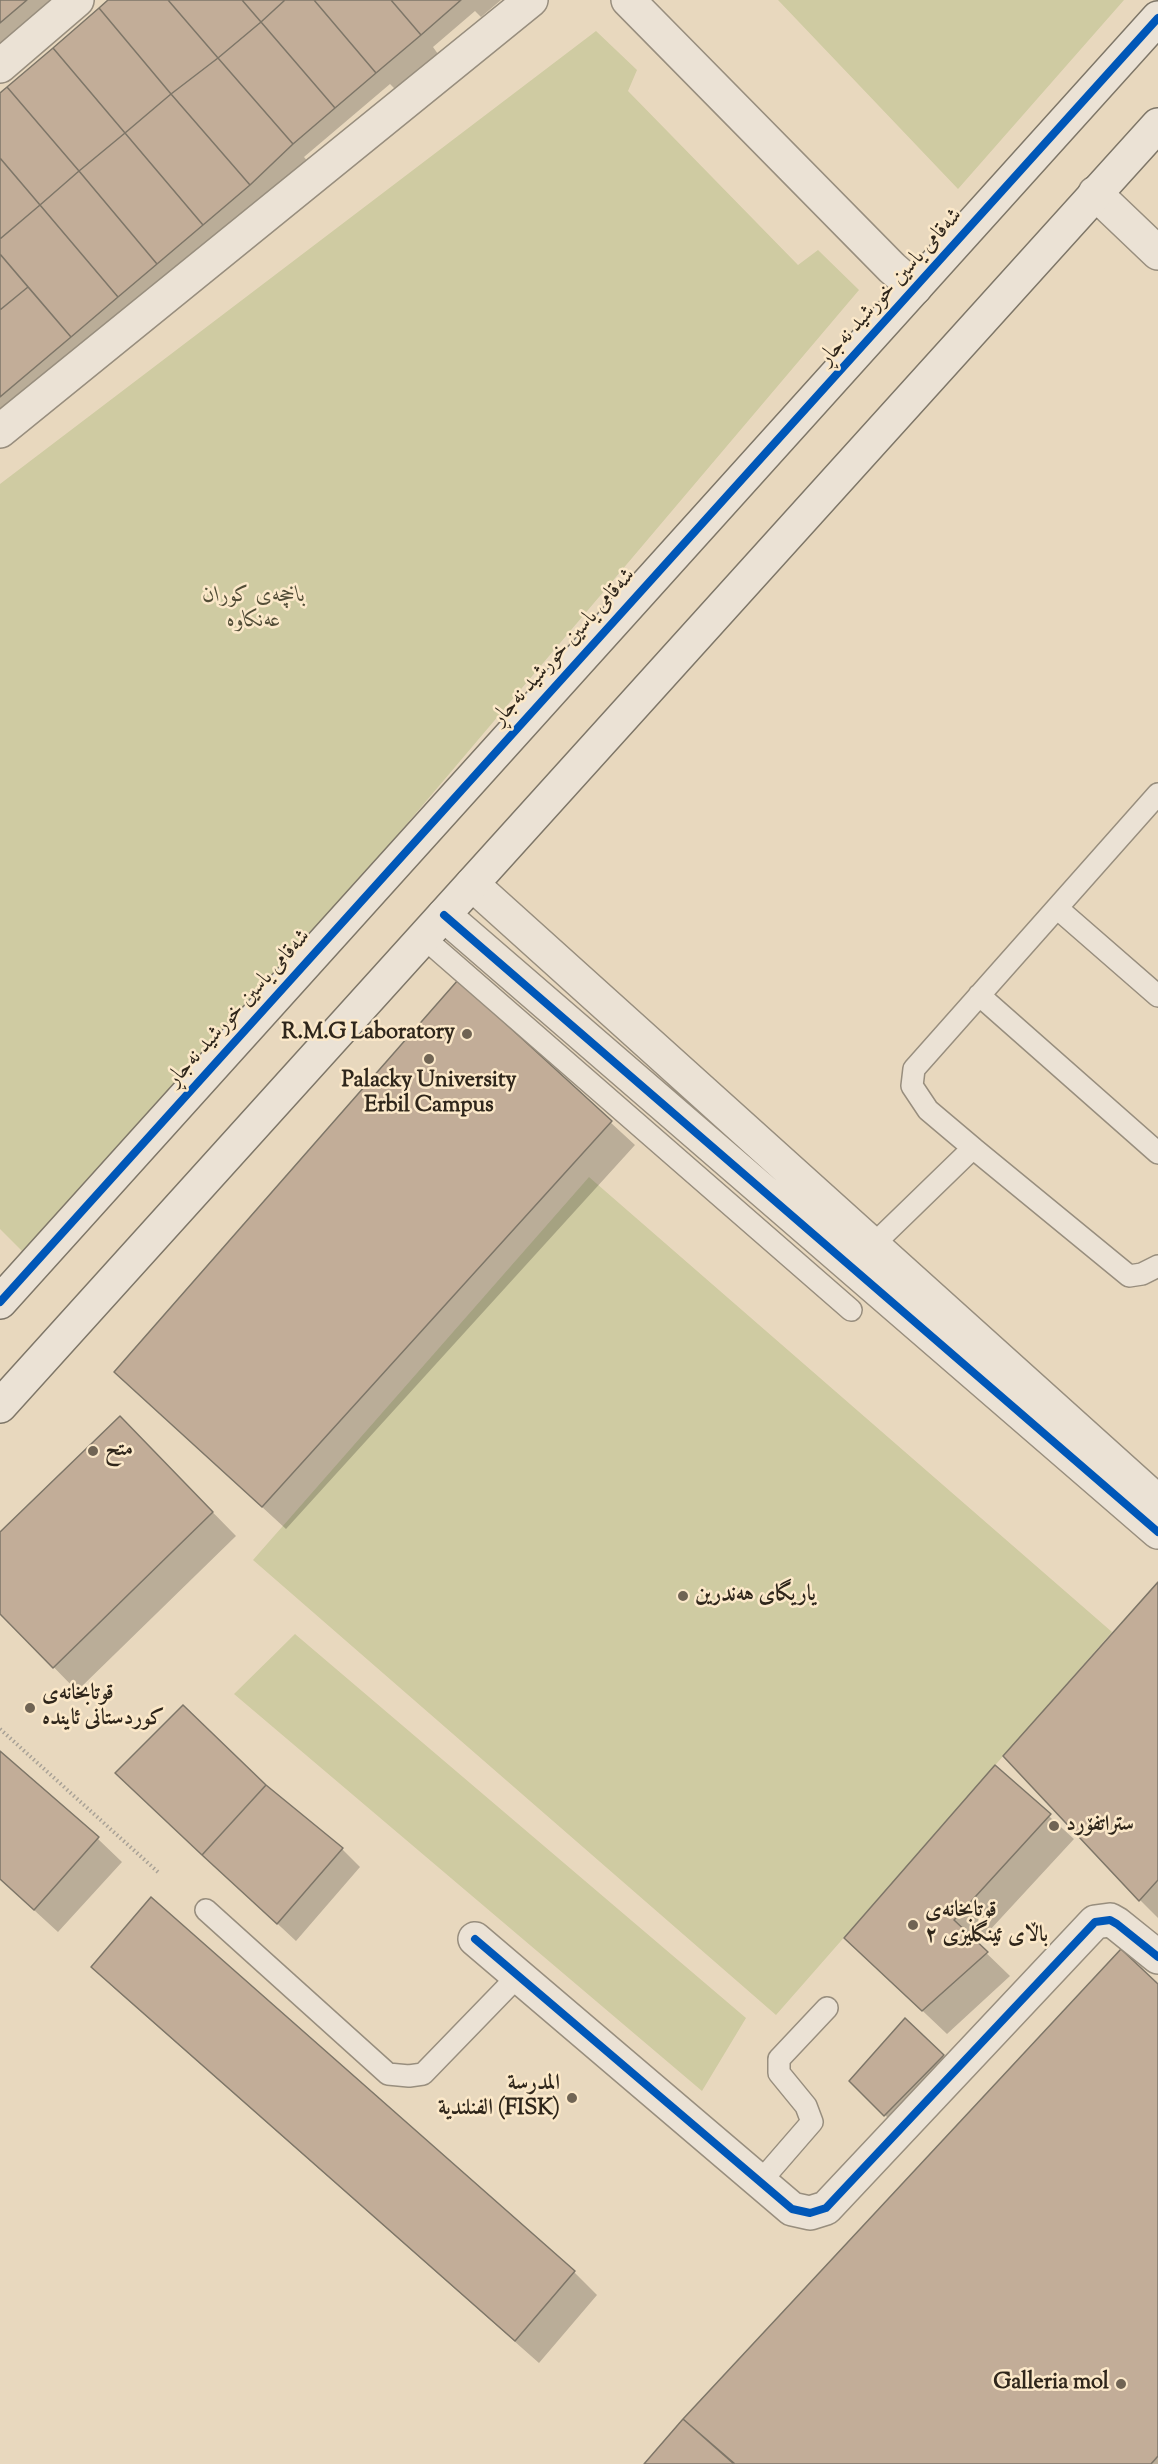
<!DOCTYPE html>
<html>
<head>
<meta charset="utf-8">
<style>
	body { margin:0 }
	canvas { display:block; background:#e8d8be }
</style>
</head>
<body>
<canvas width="1158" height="2464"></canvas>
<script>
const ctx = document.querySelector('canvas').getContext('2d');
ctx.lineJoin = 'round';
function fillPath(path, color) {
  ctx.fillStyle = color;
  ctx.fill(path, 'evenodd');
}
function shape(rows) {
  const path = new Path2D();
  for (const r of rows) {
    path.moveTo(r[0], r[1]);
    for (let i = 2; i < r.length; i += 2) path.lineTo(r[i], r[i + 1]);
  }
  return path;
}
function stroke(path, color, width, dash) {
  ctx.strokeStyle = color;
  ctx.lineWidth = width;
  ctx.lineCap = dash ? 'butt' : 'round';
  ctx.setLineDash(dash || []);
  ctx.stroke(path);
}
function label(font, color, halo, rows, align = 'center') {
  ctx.font = font + ' "Sorts Mill Goudy",Amiri,serif';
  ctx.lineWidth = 5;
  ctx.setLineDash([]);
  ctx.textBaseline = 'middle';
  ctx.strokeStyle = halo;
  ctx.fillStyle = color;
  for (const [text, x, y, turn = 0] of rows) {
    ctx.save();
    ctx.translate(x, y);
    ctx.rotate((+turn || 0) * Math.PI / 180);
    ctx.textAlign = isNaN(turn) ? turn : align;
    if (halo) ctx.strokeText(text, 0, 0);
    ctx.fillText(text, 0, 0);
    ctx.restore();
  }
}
fillPath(shape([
	[778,0,1124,0,958,189],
	[596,31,637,70,628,91,798,265,818,250,859,290,389,845,26,1255,0,1229,0,484],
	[589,1177,1112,1632,776,2015,253,1560],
	[295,1634,746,2018,702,2091,234,1694]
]), '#cfcba2');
fillPath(shape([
	[0,0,54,0,0,46],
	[108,0,501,0,481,17,475,11,433,47,438,54,396,90,390,84,304,157,310,164,0,415,0,94],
	[458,982,635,1145,286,1529,140,1395],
	[143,1441,236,1536,77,1691,0,1612,0,1534],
	[1158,1584,1158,1918,1140,1900],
	[0,1753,98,1839,122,1862,58,1932,0,1879],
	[995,1767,1074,1839,977,1944,1010,1976,947,2034,870,1961],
	[265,1785,342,1849,360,1867,296,1941,135,1791],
	[93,1967,574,2272,597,2295,539,2363,116,1990],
	[1158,1986,1158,2464,646,2464,684,2420],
	[943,2056,955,2068,898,2128,851,2081]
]), '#0003');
const building = shape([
	[0,0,27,0,0,23,0,0],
	[108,0,168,0,218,58,171,94,99,8,108,0],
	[168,0,242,0,261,22,218,58,168,0],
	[242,0,285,0,261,22,242,0],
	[285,0,314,0,376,73,335,108,261,22,285,0],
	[314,0,391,0,421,35,376,73,314,0],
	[391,0,461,0,421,35,391,0],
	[99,8,171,94,125,133,53,48,99,8],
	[261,22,335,108,293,144,218,58,261,22],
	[53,48,125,133,79,171,7,87,53,48],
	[218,58,293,144,250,185,171,94,218,58],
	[7,87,79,171,40,205,0,158,0,93,7,87],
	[171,94,250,185,203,225,125,133,171,94],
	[125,133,203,225,157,264,79,171,125,133],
	[0,158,40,205,0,239,0,158],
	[79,171,157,264,118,297,40,205,79,171],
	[40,205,118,297,71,337,0,254,0,239,40,205],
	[0,254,28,287,0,310,0,254],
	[28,287,71,337,0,397,0,310,28,287],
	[458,980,612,1121,262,1507,114,1372,458,980],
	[120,1416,213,1512,53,1668,0,1614,0,1532,120,1416],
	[1158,1582,1158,1880,1139,1901,1003,1756,1158,1582],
	[183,1705,266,1785,202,1855,115,1773,183,1705],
	[0,1751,99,1837,34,1910,0,1879,0,1751],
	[995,1765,1051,1814,954,1920,988,1952,922,2011,844,1938,995,1765],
	[266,1785,343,1848,277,1924,202,1855,266,1785],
	[151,1897,575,2271,515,2341,91,1967,151,1897],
	[1121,1949,1158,1984,1158,2456,1151,2464,735,2464,683,2419,1121,1949],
	[905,2018,944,2055,884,2116,849,2081,905,2018],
	[683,2419,734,2464,644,2464,683,2419]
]);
fillPath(building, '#c2ad98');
stroke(building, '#7e7668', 1.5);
const lane = shape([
	[1057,908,1158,996],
	[424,938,851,1310],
	[979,995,1158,1153],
	[973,1148,1129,1276,1142,1274,1158,1266],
	[873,1245,973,1148,928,1110,912,1086,914,1069,1158,794],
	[206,1910,388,2074,409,2076,423,2074,518,1976],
	[760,2182,812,2122,806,2106,779,2073,779,2059,827,2008]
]);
const street = shape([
	[628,0,892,268,915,288],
	[0,66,77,0],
	[1095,193,1158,253],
	[0,431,531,0],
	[472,884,1158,1502],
	[444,915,1158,1532],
	[475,1939,792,2209,810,2213,826,2208,1095,1922,1110,1920,1117,1924,1158,1957]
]);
const secondary = shape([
	[0,1302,1158,18],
	[0,1406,1158,125]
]);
stroke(lane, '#988e7e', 24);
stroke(street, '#988e7e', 36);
stroke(secondary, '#7e7668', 36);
stroke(shape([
	[0,1729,158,1872]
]), '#a8a196', 4, [1.5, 3]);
stroke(lane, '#ebe2d5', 21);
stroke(street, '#ebe2d5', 33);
stroke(secondary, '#ebe2d5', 33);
stroke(shape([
	[444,915,1158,1532],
	[0,1302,1158,18],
	[475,1939,792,2209,810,2213,826,2208,1095,1922,1110,1920,1117,1924,1158,1957]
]), '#0057b8', 8);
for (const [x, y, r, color] of [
	[467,1034,6,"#706454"],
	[429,1059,6,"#706454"],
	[93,1451,6,"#706454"],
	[683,1596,6,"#706454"],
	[30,1708,6,"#706454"],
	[1054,1826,6,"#706454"],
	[913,1925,6,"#706454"],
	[572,2098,6,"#706454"],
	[1121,2384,6,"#706454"]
]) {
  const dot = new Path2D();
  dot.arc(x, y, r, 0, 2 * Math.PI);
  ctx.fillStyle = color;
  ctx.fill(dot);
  stroke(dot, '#fbe8c9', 2);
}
label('22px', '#2f261b', '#fbe8c9', [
	["شەقامی یاسین خورشید نەجاڕ",892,288,-48],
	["شەقامی یاسین خورشید نەجاڕ",565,648,-48],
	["شەقامی یاسین خورشید نەجاڕ",240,1009,-48]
]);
label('italic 22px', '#524d37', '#fbe8c9', [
	["باخچەی کوران",254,597],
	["عەنکاوە",254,622]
]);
label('bold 22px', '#2f261b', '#fbe8c9', [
	["R.M.G Laboratory",455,1034,"right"],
	["Palacky University",429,1082,"center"],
	["Erbil Campus",429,1107,"center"],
	["متح",105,1451],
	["یاریگای هەندرین",695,1596],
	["قوتابخانەی",42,1695],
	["کوردستانی ئایندە",42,1720],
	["ستراتفۆرد",1066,1826],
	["قوتابخانەی",925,1912],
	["باڵای ئینگلیزی ۲",925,1937],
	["المدرسة",560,2085,"right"],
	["الفنلندية (FISK)",560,2110,"right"],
	["Galleria mol",1109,2384,"right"]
], 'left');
</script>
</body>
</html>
